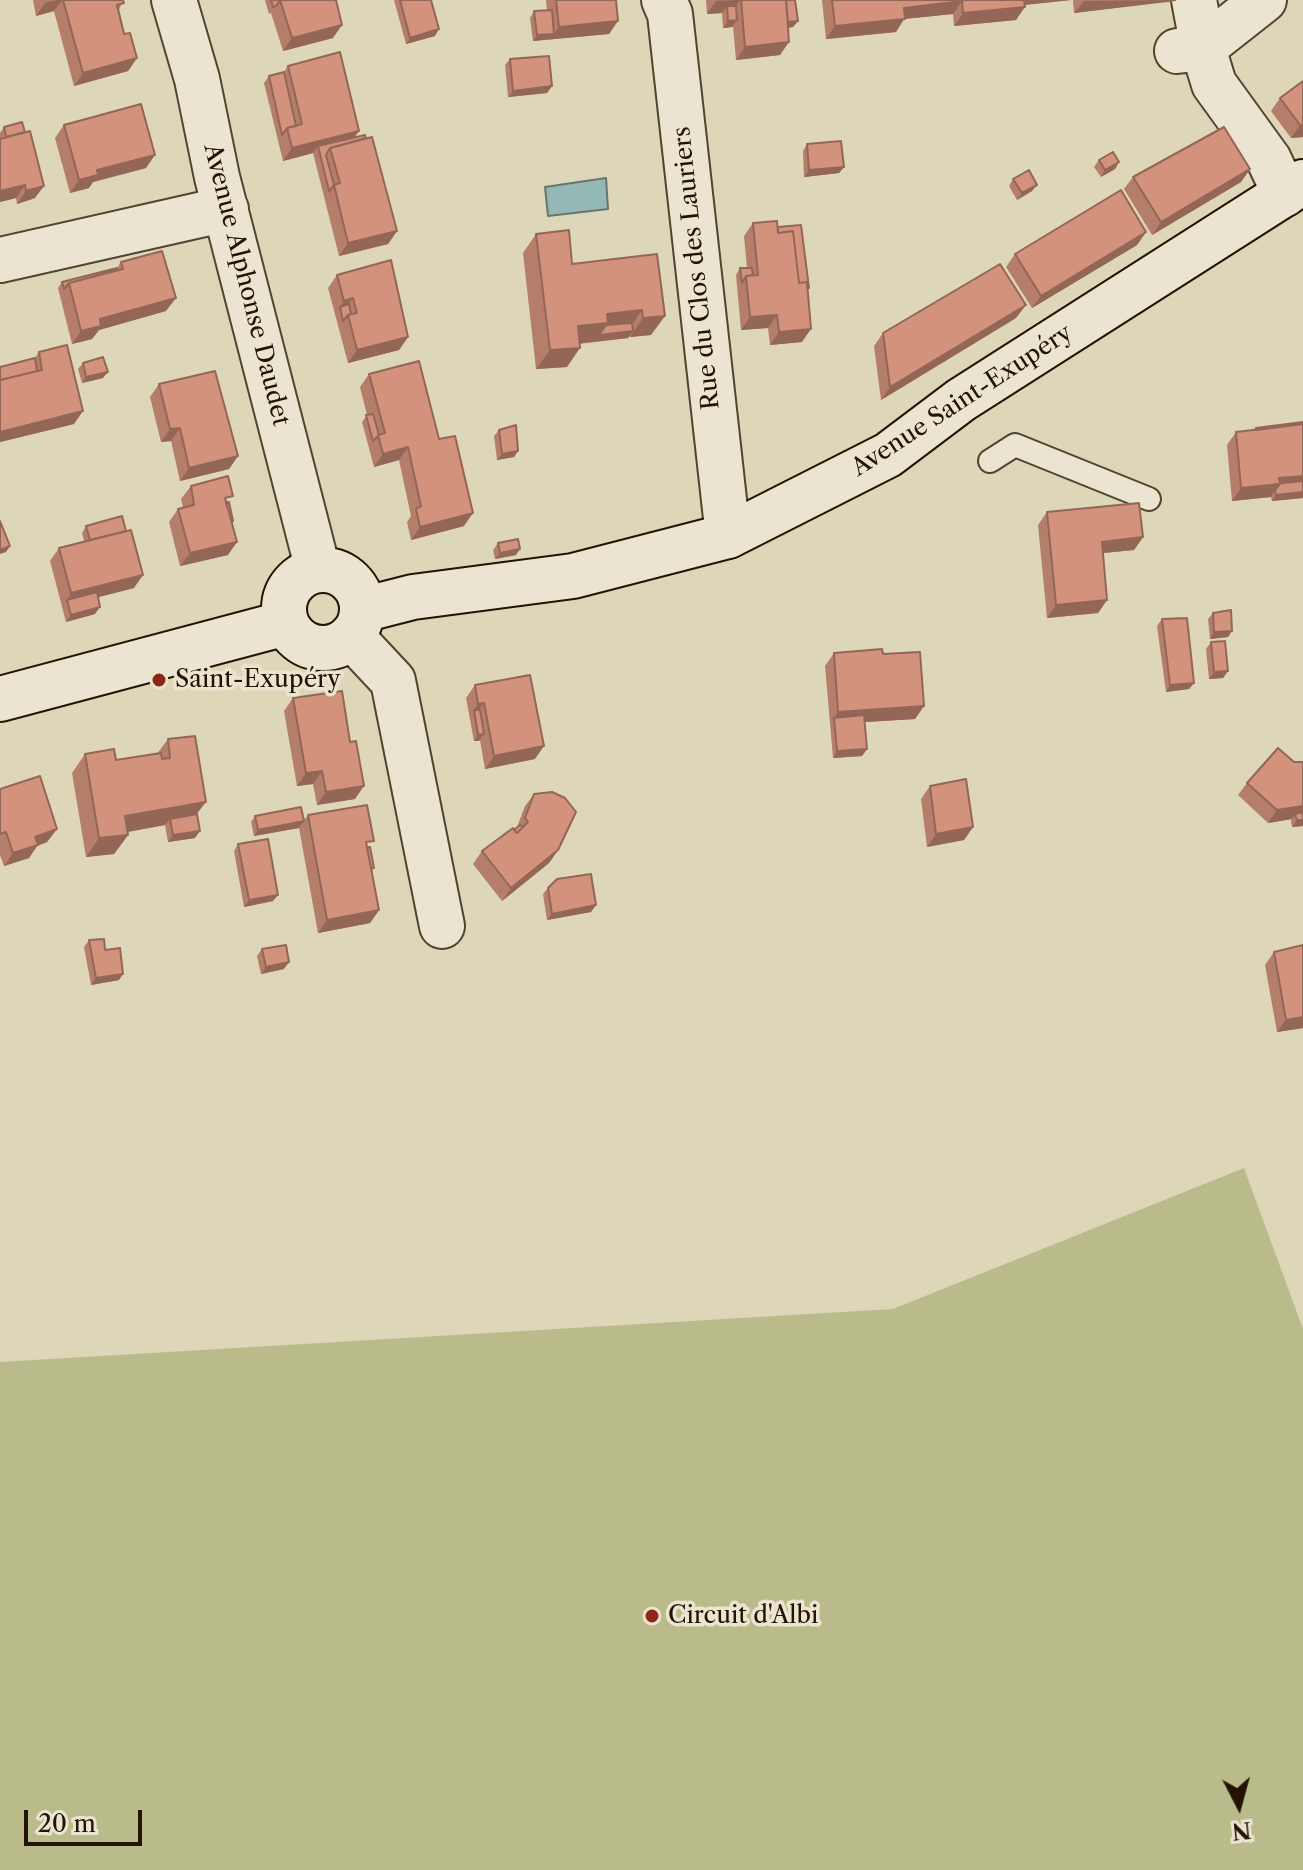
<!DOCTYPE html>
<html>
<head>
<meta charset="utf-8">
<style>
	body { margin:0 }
	#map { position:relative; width:1303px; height:1870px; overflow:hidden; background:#ded6b8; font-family:"Libre Caslon Text",serif }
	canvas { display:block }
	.north { position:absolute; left:1199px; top:1766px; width:80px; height:80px; -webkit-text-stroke:6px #eae4d1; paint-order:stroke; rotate:174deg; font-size:22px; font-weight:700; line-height:32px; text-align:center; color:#241301 }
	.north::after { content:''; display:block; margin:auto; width:28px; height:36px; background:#241301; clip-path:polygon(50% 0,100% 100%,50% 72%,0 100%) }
	.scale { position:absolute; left:24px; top:1810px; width:118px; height:36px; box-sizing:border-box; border:4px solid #241301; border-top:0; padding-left:10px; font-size:24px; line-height:28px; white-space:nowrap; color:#241301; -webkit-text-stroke:6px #eae4d1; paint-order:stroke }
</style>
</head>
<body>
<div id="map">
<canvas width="1303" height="1870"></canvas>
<div class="north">N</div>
<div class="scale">20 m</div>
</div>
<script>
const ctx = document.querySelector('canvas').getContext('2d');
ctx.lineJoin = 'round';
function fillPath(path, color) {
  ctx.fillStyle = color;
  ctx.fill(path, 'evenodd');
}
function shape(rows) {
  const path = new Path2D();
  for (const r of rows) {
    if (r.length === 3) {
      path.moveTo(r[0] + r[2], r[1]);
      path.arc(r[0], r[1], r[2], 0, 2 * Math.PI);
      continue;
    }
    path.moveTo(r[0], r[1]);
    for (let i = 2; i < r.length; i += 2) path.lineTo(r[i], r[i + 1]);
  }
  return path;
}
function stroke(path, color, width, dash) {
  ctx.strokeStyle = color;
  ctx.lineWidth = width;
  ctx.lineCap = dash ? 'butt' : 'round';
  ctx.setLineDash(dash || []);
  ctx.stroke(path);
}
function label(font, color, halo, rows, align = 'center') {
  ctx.font = font + ' "Libre Caslon Text",serif';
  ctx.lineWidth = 7;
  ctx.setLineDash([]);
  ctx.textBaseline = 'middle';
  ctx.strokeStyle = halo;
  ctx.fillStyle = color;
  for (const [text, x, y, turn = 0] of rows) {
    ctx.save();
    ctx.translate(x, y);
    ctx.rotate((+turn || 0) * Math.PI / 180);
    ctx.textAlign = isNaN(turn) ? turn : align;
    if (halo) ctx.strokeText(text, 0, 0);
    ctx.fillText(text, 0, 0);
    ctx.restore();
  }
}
fillPath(shape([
	[1244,1168,1303,1329,1303,1870,0,1870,0,1362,893,1309]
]), '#b9bc8a');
const water = shape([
	[606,178,608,209,548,216,545,187,606,178]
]);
fillPath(water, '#94b8b5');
stroke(water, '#67766d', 2);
const lane = shape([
	[990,461,1015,445,1149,499]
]);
const street = shape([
	[174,0,197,79,217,177,318,570],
	[664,0,670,14,728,536],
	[1194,0,1203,48,1264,0],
	[1177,51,1203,48,1214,84,1269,160,1285,194],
	[0,260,226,209],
	[351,636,393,681,442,926]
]);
const secondary = shape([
	[323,609,39],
	[362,610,413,597,573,576,728,536,888,455,961,400,1303,182],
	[0,699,286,623]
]);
stroke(lane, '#52442f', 26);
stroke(street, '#52442f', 48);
stroke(secondary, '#241301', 48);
stroke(lane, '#eae4d1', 22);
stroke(street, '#eae4d1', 44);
stroke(secondary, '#eae4d1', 44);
fillPath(shape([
	[33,0,123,0,119,10,125,34,137,58,128,71,74,86,54,11,36,16],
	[265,0,336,0,333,38,283,51,271,13,269,14],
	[394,0,431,0,435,36,406,44],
	[546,0,616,0,609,34,533,41,530,18,534,11,547,10],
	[706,0,795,0,798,21,793,27,788,28,780,55,736,60,733,27,723,28,722,13,707,14],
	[822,0,1071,0,1024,5,1016,20,954,26,953,14,904,19,896,32,826,39],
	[1073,0,1176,0,1074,13],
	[510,59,552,86,547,93,508,97,505,65],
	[288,66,354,137,397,231,388,244,339,256,313,153,283,161,264,83,269,76,284,72],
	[1303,81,1303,137,1291,138,1271,111,1280,98],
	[64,125,146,168,93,182,89,188,70,193,55,138],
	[4,127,35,198,17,204,16,198,0,202,0,133],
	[807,144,844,167,839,173,804,177,803,151],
	[1099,160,1119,162,1115,169,1101,177,1094,167],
	[1250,169,1241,182,1152,235,1124,189,1133,177],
	[1013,179,1032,191,1017,200,1009,186],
	[753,223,778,227,808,289,802,342,770,345,768,328,741,330,736,275,740,268,747,268,744,236],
	[1146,232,1137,245,1032,308,1006,267,1015,254],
	[536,234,572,264,657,254,651,335,630,337,630,336,628,338,579,344,567,367,536,369,523,253],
	[121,262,166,311,99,330,92,339,72,344,58,288,62,282,117,268],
	[337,275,408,337,399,350,348,363,328,288],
	[1016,318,881,400,874,346,883,333],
	[39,352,74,424,0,442,0,367,35,358],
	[83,363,103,378,82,383,78,369],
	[369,374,439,439,464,526,411,540,407,522,411,516,399,460,374,467,362,422,367,415,360,387],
	[159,384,238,456,229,469,180,481,171,441,161,442,150,397],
	[499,430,518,451,514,457,497,460,494,436],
	[1236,432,1303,498,1272,501,1271,497,1232,501,1227,445],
	[191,486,229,502,232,523,228,555,180,566,169,522,178,509,183,508,181,499],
	[1047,512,1143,537,1134,550,1103,553,1107,600,1098,613,1047,618,1038,525],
	[86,526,134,588,98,597,95,614,66,622,50,561,59,548,84,541,82,533],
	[498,543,516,555,495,559,493,550],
	[1213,613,1232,631,1228,637,1210,639,1208,619],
	[1162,619,1194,683,1189,689,1166,692,1157,626],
	[1211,642,1228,671,1223,678,1209,679,1206,649],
	[834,653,883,654,924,706,915,719,864,722,867,749,862,756,833,758,825,666],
	[475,685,535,759,485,769,480,740,474,741,466,698],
	[293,698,355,799,317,805,313,784,297,786,284,711],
	[168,739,197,814,195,838,168,842,165,825,127,832,128,835,114,854,86,857,72,773,85,754,116,760,157,754],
	[1294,762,1303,762,1303,826,1292,827,1291,821,1292,819,1268,823,1238,795,1247,783],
	[930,786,973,827,964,840,927,847,921,799],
	[0,789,57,829,47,842,37,846,29,858,4,866,0,855],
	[534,794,558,850,549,863,502,901,473,864,482,851,517,827,525,806],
	[308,815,370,847,374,868,372,871,379,910,370,923,318,933,299,828,254,836,251,822,255,816,304,820],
	[238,844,273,901,244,907,234,851],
	[548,888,596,905,591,912,547,920,543,894],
	[89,940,105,950,119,980,91,985,84,947],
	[262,949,284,969,261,974,257,956],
	[1274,952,1303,1028,1277,1032,1265,965]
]), '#b57e6b');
fillPath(shape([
	[57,0,62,0,54,11,36,16,45,3],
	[740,0,731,13,727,6,722,13,707,14,716,1],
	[1018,0,1071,0,1014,6],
	[1176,0,1176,1,1074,13,1084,1],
	[962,1,953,14,904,19,896,32,826,39,835,26,904,8],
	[1025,7,1016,20,954,26,963,13],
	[737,20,732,27,723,28,728,21],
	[618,21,609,34,533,41,537,35,554,34,559,27],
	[798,21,793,27,778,29,783,22],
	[342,25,333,38,283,51,292,38],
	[439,29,435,36,406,44,410,38],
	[789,42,780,55,736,60,745,47],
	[137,58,128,71,74,86,83,73],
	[552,86,547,93,508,97,513,91],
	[1300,125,1303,125,1303,137,1291,138],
	[359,131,350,144,318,146,313,153,283,161,292,148],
	[155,155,146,168,93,182,89,188,70,193,79,180,97,170],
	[1119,162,1115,169,1101,177,1105,170],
	[844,167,839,173,804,177,809,170],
	[1250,169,1241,182,1152,235,1161,222],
	[25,185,16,198,0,202,0,191],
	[1037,185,1032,191,1017,200,1022,193],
	[44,186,35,198,17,204,26,191],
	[397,231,388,244,339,256,348,243],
	[1146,232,1137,245,1032,308,1041,296],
	[176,298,166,311,99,330,92,339,72,344,81,331,100,319],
	[353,298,344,311,340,307,335,314,344,301],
	[1026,305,1016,318,881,400,890,387],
	[642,310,629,329,633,331,628,338,564,345,578,326,607,314],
	[777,315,768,328,741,330,750,317],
	[665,316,651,335,630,337,643,318],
	[811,329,802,342,770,345,779,332],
	[408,337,399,350,348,363,357,350],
	[580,348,567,367,536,369,550,350],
	[108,372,103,378,82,383,86,377],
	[83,411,74,424,0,442,0,432],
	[180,428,171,441,161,442,170,429],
	[408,447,399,460,374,467,383,454],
	[518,451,514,457,497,460,502,454],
	[238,456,229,469,180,481,189,468],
	[1303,476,1303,488,1275,490,1271,497,1232,501,1241,488,1279,478],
	[1303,492,1303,498,1272,501,1276,495],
	[473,513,464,526,411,540,420,527],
	[1143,537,1134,550,1093,554,1102,542],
	[237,542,228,555,180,566,190,553],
	[10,546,6,552,0,554,0,550],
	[520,549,516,555,495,559,500,553],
	[143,575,134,588,68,605,67,600,71,593],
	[1107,600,1098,613,1047,618,1056,605],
	[100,607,95,614,66,622,71,615],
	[1232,631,1228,637,1210,639,1214,632],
	[1228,671,1223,678,1209,679,1214,672],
	[1194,683,1189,689,1166,692,1170,685],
	[484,703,475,716,474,710,478,704],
	[924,706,915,719,834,724,834,718,838,712],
	[484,734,479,741,474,741,478,735],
	[544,746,535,759,485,769,494,756],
	[867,749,862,756,833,758,837,751],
	[322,771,313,784,297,786,306,773],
	[364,786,355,799,317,805,326,792],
	[206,802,192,820,170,819,165,825,111,835,125,816],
	[1303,806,1303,817,1295,814,1292,819,1268,823,1277,810],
	[1297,820,1303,820,1303,826,1292,827],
	[304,821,299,828,254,836,258,830],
	[973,827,964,840,927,847,936,834],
	[57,829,47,842,37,846,29,858,4,866,13,853,35,837],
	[200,831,195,838,168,842,173,835],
	[128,835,114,854,86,857,99,838],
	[558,850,549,863,502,901,511,888],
	[278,895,273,901,244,907,249,900],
	[596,905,591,912,547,920,552,914],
	[379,910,370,923,318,933,327,920],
	[289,962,284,969,261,974,266,967],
	[123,974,119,980,91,985,96,978],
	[1303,1017,1303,1028,1277,1032,1286,1020]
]), '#946657');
const building = shape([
	[63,0,123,0,124,3,117,5,124,34,130,33,137,58,83,73,63,0],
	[271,0,280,0,276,6,273,7,271,0],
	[280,0,336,0,342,25,292,38,280,0],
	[400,0,431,0,439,29,410,38,400,0],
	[556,0,616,0,618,21,559,27,556,0],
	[741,0,786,0,789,42,745,47,741,0],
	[786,0,795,0,798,21,788,22,786,0],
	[832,0,1024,0,1025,7,963,13,962,1,904,8,905,19,835,26,832,0],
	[727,6,736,6,737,20,728,21,727,6],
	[552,10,554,34,537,35,534,11,552,10],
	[340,52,359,131,292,148,287,128,302,124,288,66,340,52],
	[549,56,552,86,513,91,510,59,549,56],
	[284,72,296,126,287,128,282,135,269,76,284,72],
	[1303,81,1303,125,1300,125,1280,98,1303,81],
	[141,104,155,155,97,170,98,175,79,180,64,125,141,104],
	[22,122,25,132,6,137,4,127,22,122],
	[1224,127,1250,169,1161,222,1133,177,1224,127],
	[30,131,44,186,26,191,25,185,0,191,0,139,30,131],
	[365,135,366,138,330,148,326,155,334,185,329,191,318,146,365,135],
	[372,137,397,231,348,243,334,185,340,183,330,148,372,137],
	[841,141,844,167,809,170,807,144,841,141],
	[1113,152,1119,162,1105,170,1099,160,1113,152],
	[1029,170,1037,185,1022,193,1013,179,1029,170],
	[1121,190,1146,232,1041,296,1015,254,1121,190],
	[777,221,778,233,793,231,799,283,807,282,811,329,779,332,777,315,750,317,746,276,758,275,753,223,777,221],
	[801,225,809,288,807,288,807,282,799,283,793,231,778,233,778,227,801,225],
	[569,230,572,264,657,254,665,316,643,318,642,310,607,314,608,323,578,326,580,348,550,350,536,234,569,230],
	[162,251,176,298,100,319,101,326,81,331,69,283,123,269,121,262,162,251],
	[391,260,408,337,357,350,348,315,357,313,353,298,344,301,337,275,391,260],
	[1000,264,1026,305,890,387,883,333,1000,264],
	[117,268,117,270,69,283,64,289,62,282,117,268],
	[740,268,752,268,753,275,746,276,742,283,740,268],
	[349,304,351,314,348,315,343,321,340,307,349,304],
	[632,323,633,331,599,335,606,325,632,323],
	[67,345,83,411,0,432,0,380,42,370,39,352,67,345],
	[103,357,108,372,86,377,83,363,103,357],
	[35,358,37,371,0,380,0,367,35,358],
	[419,361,439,439,455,436,473,513,420,527,416,509,421,506,408,447,383,454,378,435,385,433,369,374,419,361],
	[215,371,238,456,189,468,180,428,170,429,159,384,215,371],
	[373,414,379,435,373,441,366,415,373,414],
	[1303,422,1303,424,1256,430,1256,428,1303,422],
	[1303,424,1303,476,1279,478,1280,484,1241,488,1236,432,1303,424],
	[516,425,518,451,502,454,499,430,516,425],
	[228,476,233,496,225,498,237,542,190,553,178,509,194,505,191,486,228,476],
	[1303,481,1303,492,1276,495,1275,490,1280,484,1275,484,1303,481],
	[229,502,233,521,232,522,226,503,229,502],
	[1139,503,1143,537,1102,542,1107,600,1056,605,1047,512,1139,503],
	[122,516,126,531,90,540,86,526,122,516],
	[0,521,10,546,0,550,0,521],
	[131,530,143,575,71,593,59,548,131,530],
	[518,539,520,549,500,553,498,543,518,539],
	[97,592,100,607,71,615,67,600,97,592],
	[1231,610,1232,631,1214,632,1213,613,1231,610],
	[1187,618,1194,683,1170,685,1162,619,1187,618],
	[1225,641,1228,671,1214,672,1211,642,1225,641],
	[882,649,883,654,920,652,924,706,838,712,834,653,882,649],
	[530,675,544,746,494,756,484,703,478,704,475,685,530,675],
	[342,691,350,742,356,741,364,786,326,792,322,771,306,773,293,698,342,691],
	[474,710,480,710,484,734,478,735,474,710],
	[864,715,867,749,837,751,834,718,864,715],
	[195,736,206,802,125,816,128,835,99,838,85,754,114,749,116,760,161,753,162,759,170,758,168,739,195,736],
	[1278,748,1294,762,1303,762,1303,806,1277,810,1247,783,1278,748],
	[40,776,57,829,35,837,38,845,13,853,6,832,0,834,0,789,40,776],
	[966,779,973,827,936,834,930,786,966,779],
	[552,792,565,798,576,812,558,850,511,888,482,851,513,828,517,833,528,822,525,818,534,794,552,792],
	[367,805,374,841,366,842,379,910,327,920,308,815,367,805],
	[301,807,304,821,258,830,255,816,301,807],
	[1303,812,1303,820,1297,820,1295,814,1303,812],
	[197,814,200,831,173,835,170,819,197,814],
	[520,825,523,827,517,833,514,830,520,825],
	[268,839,278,895,249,900,238,844,268,839],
	[370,847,374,868,371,868,367,848,370,847],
	[591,874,596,905,552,914,548,888,557,879,591,874],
	[104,939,105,950,120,948,123,974,96,978,89,940,104,939],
	[286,945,289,962,266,967,262,949,286,945],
	[1303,945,1303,1017,1286,1020,1274,952,1303,945]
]);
fillPath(building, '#d3927c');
stroke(building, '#946657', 2);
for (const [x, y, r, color] of [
	[159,680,8,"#8f2418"],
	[652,1616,8,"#8f2418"]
]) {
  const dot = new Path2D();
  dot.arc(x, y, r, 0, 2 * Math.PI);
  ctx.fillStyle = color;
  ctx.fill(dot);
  stroke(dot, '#eae4d1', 3);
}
label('24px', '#241301', '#eae4d1', [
	["Rue du Clos des Lauriers",697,268,-96],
	["Avenue Alphonse Daudet",246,285,76],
	["Avenue Saint-Exupéry",962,401,-33]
]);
label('24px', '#241301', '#eae4d1', [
	["Saint-Exupéry",175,680],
	["Circuit d'Albi",668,1616]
], 'left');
</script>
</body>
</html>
